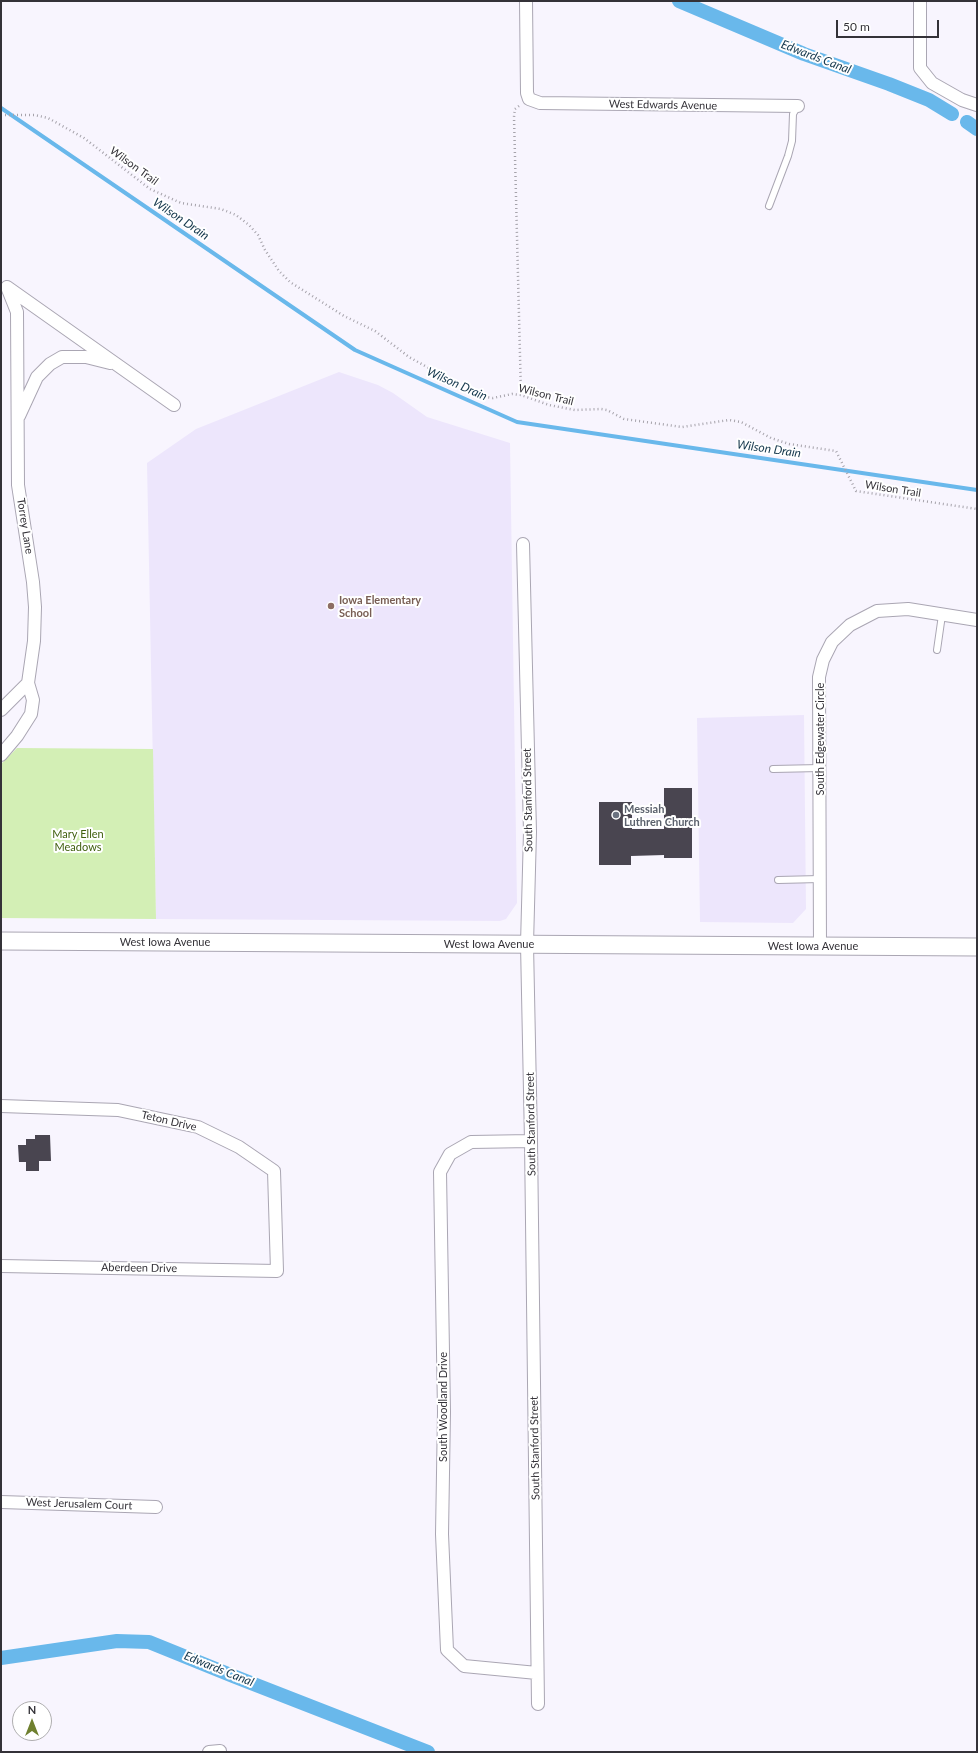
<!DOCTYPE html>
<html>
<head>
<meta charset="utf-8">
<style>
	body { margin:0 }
	#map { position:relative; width:978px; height:1753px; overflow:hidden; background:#f8f5fe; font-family:Lato,sans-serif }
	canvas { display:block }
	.frame { position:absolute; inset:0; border:2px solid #343238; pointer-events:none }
	.north { position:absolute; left:12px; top:1701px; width:40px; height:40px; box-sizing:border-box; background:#fff; border:1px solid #aeadaf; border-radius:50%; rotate:0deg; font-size:11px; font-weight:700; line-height:16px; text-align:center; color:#343238 }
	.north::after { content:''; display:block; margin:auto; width:14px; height:18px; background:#6f802f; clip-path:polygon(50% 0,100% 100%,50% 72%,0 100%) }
	.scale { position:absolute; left:836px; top:20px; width:103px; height:18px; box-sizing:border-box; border:2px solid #343238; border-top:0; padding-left:5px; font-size:12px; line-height:14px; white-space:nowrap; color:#343238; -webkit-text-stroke:3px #fff; paint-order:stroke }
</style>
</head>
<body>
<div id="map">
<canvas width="978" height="1753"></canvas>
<div class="frame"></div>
<div class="north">N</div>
<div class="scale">50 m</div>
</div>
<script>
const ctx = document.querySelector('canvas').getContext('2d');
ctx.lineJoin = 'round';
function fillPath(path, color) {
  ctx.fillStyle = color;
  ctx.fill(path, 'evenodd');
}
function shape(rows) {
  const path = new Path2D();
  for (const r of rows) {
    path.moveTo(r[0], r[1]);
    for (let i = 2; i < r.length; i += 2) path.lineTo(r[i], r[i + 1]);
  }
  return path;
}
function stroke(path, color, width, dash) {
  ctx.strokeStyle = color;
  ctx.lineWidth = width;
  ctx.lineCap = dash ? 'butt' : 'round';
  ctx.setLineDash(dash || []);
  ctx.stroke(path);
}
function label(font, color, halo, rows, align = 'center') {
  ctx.font = font + ' Lato,sans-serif';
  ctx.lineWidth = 4;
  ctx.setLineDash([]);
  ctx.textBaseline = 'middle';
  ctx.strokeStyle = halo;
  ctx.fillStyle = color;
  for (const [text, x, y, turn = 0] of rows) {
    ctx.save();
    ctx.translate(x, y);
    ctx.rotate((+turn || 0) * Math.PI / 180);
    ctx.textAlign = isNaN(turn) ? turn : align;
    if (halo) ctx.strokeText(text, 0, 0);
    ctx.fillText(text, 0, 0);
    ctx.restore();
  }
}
fillPath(shape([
	[339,372,378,385,393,393,427,417,510,443,517,903,506,919,500,921,156,919,147,463,196,429],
	[804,715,806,909,793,923,700,922,697,718]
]), '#ede6fc');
fillPath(shape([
	[17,748,153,749,156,919,1,918,1,764]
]), '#d3efb5');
stroke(shape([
	[1,108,355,350,517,422,977,490]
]), '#69b8eb', 4);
stroke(shape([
	[679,1,804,54,889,84,929,100,952,114],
	[967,122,977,129],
	[1,1658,117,1641,149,1642,233,1676,428,1752]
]), '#69b8eb', 14);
fillPath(shape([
	[664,788,692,788,692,858,664,858,664,855,631,856,631,865,599,865,599,802,632,802,632,829,664,829],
	[35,1135,50,1135,51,1161,39,1161,39,1171,26,1171,26,1162,19,1162,18,1145,26,1145,26,1139,35,1139]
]), '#494550');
const lane = shape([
	[769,206,788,156,792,141,793,114,798,106],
	[937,650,942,615],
	[773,769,820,768],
	[778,880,820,879]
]);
const street = shape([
	[526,1,527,93,529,99,540,103,798,106],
	[920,1,920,68,932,83,962,100,977,105],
	[7,287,174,405],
	[19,416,37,377,50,364,62,357,86,357,110,363],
	[523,544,530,832,527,944,531,1141,538,1704],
	[1,710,28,683],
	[1,755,17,736,31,714,33,700,28,683,34,641,35,607,33,582,18,485,17,312,7,287],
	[820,946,819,677,823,660,832,642,850,625,877,611,908,609,977,620],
	[1,1106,118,1110,198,1127,239,1147,274,1171,277,1271,1,1266],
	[531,1141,471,1142,450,1154,440,1172,444,1412,442,1534,447,1650,464,1666,537,1673],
	[1,1502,156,1507],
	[209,1752,220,1751]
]);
const secondary = shape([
	[1,941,977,947]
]);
stroke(lane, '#aaa6b3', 8);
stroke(street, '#aaa6b3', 14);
stroke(secondary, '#aaa6b3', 19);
stroke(shape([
	[519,106,515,109,514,117,521,395],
	[1,115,35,115,48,118,84,138,150,189,181,203,221,209,236,215,249,225,258,235,265,250,279,271,290,282,344,316,375,331,409,357,468,390,486,397,493,398,512,394,521,395,549,405,575,410,601,409,607,410,624,419,682,427,729,420,741,422,771,438,789,444,836,451,856,491,977,509]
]), '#a6a3ab', 2.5, [1, 3]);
stroke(lane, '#fff', 6);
stroke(street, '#fff', 12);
stroke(secondary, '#fff', 17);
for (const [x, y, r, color] of [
	[331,606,4,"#8d6e63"],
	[616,815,4,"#6b7280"]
]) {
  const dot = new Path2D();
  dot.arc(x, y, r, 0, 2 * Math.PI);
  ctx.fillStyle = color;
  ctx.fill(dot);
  stroke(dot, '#fff', 1.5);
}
label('11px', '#343238', '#fff', [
	["West Edwards Avenue",663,105,1],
	["Wilson Trail",134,166,36],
	["Wilson Trail",546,395,14],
	["Wilson Trail",893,489,9],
	["Torrey Lane",25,526,81],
	["South Edgewater Circle",820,739,-90],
	["South Stanford Street",528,800,-91],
	["West Iowa Avenue",165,942],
	["West Iowa Avenue",489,944],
	["West Iowa Avenue",813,946],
	["Teton Drive",169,1121,13],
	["South Stanford Street",531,1124,-91],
	["Aberdeen Drive",139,1268,1],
	["South Woodland Drive",443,1407,-90],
	["South Stanford Street",535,1448,-91],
	["West Jerusalem Court",79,1504,2]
]);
label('bold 11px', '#785e54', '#fff', [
	["Iowa Elementary",339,600],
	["School",339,613]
], 'left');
label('bold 11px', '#5b616d', '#fff', [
	["Messiah",624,809],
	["Luthren Church",624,822]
], 'left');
label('11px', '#41600f', '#fff', [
	["Mary Ellen",78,834],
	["Meadows",78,847]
]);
label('italic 12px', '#14374c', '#fff', [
	["Edwards Canal",816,57,21],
	["Wilson Drain",181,219,34],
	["Wilson Drain",457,384,24],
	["Wilson Drain",769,449,8],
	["Edwards Canal",219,1669,22]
]);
</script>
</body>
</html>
